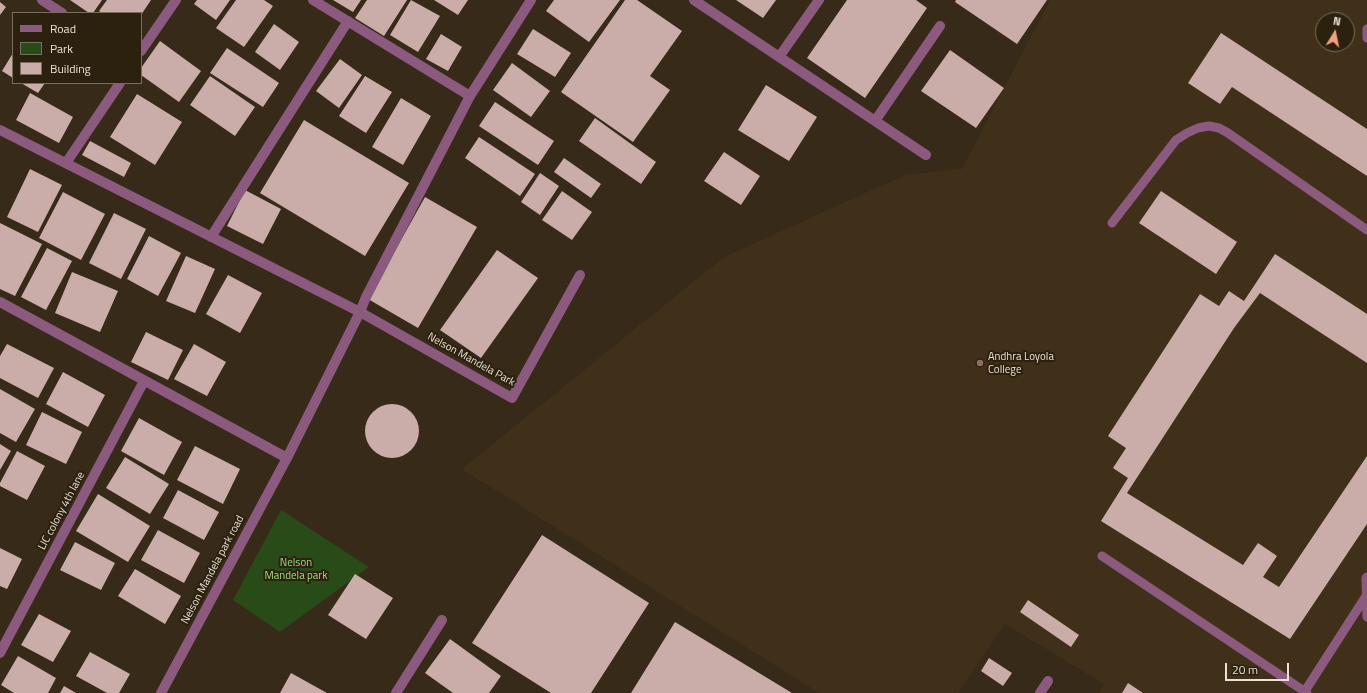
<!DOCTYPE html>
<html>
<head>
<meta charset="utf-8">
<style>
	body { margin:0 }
	#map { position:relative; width:1367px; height:693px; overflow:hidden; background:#372a19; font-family:"Titillium Web",sans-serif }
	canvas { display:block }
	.legend { position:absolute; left:12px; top:12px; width:130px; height:72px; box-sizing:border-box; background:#2c200f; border:1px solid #786d5f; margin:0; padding:5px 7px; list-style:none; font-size:12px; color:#e9e1d6 }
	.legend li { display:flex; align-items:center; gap:8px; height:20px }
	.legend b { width:20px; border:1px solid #786d5f }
	.north { position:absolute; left:1315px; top:12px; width:40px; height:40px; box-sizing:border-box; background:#2c200f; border:1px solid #786d5f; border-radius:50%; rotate:10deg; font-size:11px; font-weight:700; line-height:16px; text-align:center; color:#e9e1d6 }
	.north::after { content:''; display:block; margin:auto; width:14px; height:18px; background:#f2a081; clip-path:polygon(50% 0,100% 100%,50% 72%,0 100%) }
	.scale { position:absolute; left:1225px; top:663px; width:64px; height:18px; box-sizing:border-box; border:2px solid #e9e1d6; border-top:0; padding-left:5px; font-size:12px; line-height:14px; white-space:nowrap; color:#e9e1d6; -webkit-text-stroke:3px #2c200f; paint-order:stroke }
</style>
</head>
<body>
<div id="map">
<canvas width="1367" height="693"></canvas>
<ul class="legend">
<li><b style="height:5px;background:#8b5a7e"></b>Road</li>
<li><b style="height:11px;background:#294b17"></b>Park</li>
<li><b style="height:11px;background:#caada9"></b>Building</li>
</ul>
<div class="north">N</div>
<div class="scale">20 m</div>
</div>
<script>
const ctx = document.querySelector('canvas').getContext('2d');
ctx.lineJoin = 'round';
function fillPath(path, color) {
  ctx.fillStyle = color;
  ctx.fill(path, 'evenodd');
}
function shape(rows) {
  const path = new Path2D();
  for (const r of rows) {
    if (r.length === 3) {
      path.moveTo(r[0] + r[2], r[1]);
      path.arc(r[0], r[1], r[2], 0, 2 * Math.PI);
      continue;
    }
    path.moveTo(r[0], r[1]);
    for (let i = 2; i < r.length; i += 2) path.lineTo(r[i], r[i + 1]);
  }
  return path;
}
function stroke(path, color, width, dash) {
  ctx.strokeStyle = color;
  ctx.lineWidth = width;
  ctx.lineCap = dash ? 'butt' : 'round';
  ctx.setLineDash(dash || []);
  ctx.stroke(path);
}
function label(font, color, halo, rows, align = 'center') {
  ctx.font = font + ' "Titillium Web",sans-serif';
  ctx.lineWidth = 4;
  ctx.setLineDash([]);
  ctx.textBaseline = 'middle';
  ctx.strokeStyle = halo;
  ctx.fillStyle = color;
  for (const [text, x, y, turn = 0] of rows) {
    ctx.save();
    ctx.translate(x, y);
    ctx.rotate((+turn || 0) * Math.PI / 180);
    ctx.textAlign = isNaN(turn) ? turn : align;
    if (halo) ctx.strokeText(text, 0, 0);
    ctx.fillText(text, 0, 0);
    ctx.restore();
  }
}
fillPath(shape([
	[1050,0,1367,0,1367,693,1099,693,1104,684,1005,624,958,693,819,693,462,469,724,257,905,175,962,169],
	[1323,20,1347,20,1347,44,1323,44]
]), '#413019');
fillPath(shape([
	[281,510,369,567,280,632,233,600]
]), '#294b17');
fillPath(shape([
	[70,0,102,0,93,13,89,13],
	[107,0,151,0,141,15,141,13,102,13,99,11],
	[197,0,230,0,216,20,194,4],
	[236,0,264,0,273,6,244,47,216,28],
	[333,0,361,0,353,12],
	[367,0,407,0,384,36,355,18],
	[411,0,440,16,418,52,390,35],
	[434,0,468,0,458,15],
	[554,0,620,0,589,42,546,11],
	[625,0,637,0,682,31,650,76,670,90,633,142,561,92],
	[736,0,776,0,763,18],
	[847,0,916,0,927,8,865,98,807,58],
	[956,0,1047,0,1017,44,955,2],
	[0,2,6,7,0,15],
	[274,24,299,42,280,70,255,52],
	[533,29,571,53,555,77,517,54],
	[1221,33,1367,129,1367,176,1232,87,1220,104,1188,83],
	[441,34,462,47,448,71,426,59],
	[160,41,201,71,179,102,141,75,141,68],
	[227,48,279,83,263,107,210,73],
	[950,50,1004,88,976,128,921,91],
	[13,53,13,78,2,71],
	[340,59,362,75,339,108,316,91],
	[512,63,550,91,531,117,493,90],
	[210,76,255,107,235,136,190,105],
	[365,76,392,92,366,133,339,116],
	[21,83,45,83,38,93],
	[766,85,817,117,789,161,738,130],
	[30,93,73,117,59,143,16,120],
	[137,94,182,122,155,165,110,137],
	[401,98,431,116,403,165,372,147],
	[495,102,554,141,538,165,479,126],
	[595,118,656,162,641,184,579,141],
	[304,120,409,183,365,256,260,193],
	[479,137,535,174,520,196,465,158],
	[90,141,131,163,124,177,82,155],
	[724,152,760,176,741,205,704,181],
	[564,158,601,184,591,198,554,172],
	[30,169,62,185,38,232,7,217],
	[540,173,559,186,540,215,521,202],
	[245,190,281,209,263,244,227,226],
	[562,191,592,212,572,240,542,220],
	[1161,191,1237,242,1216,274,1139,223],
	[63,192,105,214,81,260,39,238],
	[425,197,477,227,418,328,368,299],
	[114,213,146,229,121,279,89,263],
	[0,223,42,244,15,296,0,289],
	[149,236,181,253,158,296,127,279],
	[47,248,72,261,46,310,21,297],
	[497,250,538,278,481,358,440,330],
	[1275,254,1367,314,1367,363,1260,293,1234,328,1127,493,1243,565,1258,543,1277,556,1263,577,1279,587,1367,456,1367,524,1290,639,1101,521,1128,478,1113,468,1126,448,1108,436,1200,294,1219,306,1229,291,1244,301],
	[186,256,215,269,195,313,166,301],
	[72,272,118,291,100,332,55,313],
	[228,275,262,293,240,333,206,314],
	[146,332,183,350,168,380,131,362],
	[7,344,54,368,38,398,0,378,0,356],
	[194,344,226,362,207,396,174,379],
	[63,372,105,395,88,427,46,404],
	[0,389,35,409,16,442,0,433],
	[392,431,27],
	[42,412,82,432,66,464,26,445],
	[139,418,182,442,164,475,121,451],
	[0,444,11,451,0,470],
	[195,446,240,469,223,504,177,480],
	[17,451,45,466,27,500,0,486,0,483],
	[125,457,169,484,150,514,106,488],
	[178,490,219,512,204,540,163,518],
	[98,494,150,526,128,562,76,531],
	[158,530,200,553,184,583,141,560],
	[542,535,649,603,591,693,551,693,472,643],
	[75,542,115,563,101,590,60,570],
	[0,548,22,559,7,589,0,586],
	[135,569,181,596,165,624,118,596],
	[355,574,393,598,366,639,328,615],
	[1028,600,1079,635,1071,647,1020,612],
	[39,614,71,631,53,662,21,645],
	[675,622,792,693,631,693],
	[450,639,501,676,489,693,453,693,425,673],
	[90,652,130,674,119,693,107,693,76,676],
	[18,656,56,678,48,693,14,693,1,685],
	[989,658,1012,673,1003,686,981,671],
	[291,673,327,693,280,693],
	[1128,683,1143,693,1122,693],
	[64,686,76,693,60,693]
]), '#caada9');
stroke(shape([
	[1367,29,1367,38],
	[1112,223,1176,140,1187,133,1198,128,1209,126,1219,128,1228,133,1367,230],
	[1102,556,1307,693],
	[1367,577,1366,578,1367,617],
	[1305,691,1366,596]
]), '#8b5a7e', 9);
stroke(shape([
	[42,0,62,13],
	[313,0,470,96],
	[694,0,926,155],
	[141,51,176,0],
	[779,57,819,0],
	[875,121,940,26],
	[0,130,360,312,512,398,580,275],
	[66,163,120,83],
	[211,237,348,21],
	[0,302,287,458],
	[0,653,144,381],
	[161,693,287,458,360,312,366,297,470,96,531,0],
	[396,693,442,620],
	[1040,693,1048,681]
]), '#8b5a7e', 10);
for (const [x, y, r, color] of [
	[980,363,4,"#8d6e63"]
]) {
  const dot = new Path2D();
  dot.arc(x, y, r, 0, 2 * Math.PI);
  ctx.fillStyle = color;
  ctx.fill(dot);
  stroke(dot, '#2c200f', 1.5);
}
label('11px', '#e9e1d6', '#2c200f', [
	["Andhra Loyola",988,357],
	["College",988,370]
], 'left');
label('11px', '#e9e1d6', '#2c200f', [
	["Nelson Mandela Park",471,360,29],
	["LIC colony 4th lane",62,511,-62],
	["Nelson Mandela park road",213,570,-62]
]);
label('11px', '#9ce07b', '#2c200f', [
	["Nelson",296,563],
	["Mandela park",296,576]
]);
</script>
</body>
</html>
